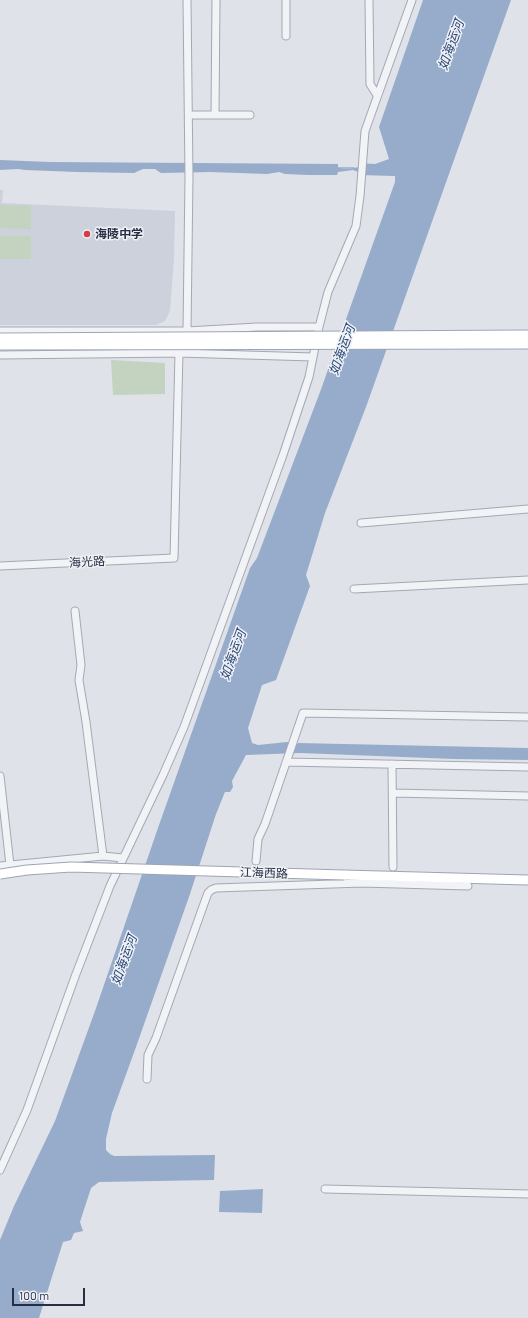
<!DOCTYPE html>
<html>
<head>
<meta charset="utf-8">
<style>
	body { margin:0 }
	#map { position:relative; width:528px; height:1318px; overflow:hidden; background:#dfe2e9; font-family:Barlow,sans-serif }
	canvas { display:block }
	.scale { position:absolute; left:12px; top:1288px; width:73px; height:18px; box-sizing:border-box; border:2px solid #272e41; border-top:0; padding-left:5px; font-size:12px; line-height:14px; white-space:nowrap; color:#272e41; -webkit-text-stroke:3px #eef1f6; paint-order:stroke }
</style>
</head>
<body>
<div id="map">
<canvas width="528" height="1318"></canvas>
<div class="scale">100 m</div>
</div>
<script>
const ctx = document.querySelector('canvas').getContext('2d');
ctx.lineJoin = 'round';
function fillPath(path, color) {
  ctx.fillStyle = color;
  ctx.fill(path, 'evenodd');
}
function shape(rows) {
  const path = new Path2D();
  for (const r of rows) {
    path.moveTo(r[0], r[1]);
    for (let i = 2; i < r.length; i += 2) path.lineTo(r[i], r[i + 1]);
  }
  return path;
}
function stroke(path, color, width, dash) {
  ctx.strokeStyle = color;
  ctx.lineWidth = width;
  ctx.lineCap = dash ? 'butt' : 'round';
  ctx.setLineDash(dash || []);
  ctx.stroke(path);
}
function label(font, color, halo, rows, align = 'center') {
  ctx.font = font + ' Barlow,"Noto Sans SC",sans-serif';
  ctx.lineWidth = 3;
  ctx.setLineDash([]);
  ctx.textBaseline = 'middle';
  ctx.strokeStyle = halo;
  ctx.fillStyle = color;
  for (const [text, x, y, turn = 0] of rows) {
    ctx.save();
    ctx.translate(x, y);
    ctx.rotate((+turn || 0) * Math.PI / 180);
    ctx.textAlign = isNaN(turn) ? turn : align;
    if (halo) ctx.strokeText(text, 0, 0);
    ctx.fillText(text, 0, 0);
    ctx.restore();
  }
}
fillPath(shape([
	[0,190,3,190,2,203,175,211,174,258,170,311,165,321,156,325,0,325]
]), '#cdd1db');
fillPath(shape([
	[0,205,31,206,31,229,0,228],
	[0,236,31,236,31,259,0,259],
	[111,360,165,363,165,394,113,395]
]), '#c3d3bf');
fillPath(shape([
	[423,0,511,0,366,407,325,513,306,575,310,586,276,680,262,685,248,728,252,743,258,745,287,742,297,745,298,743,528,748,528,760,454,759,300,753,246,755,232,781,233,787,230,792,225,792,216,814,190,894,136,1047,112,1113,106,1139,106,1150,110,1154,114,1156,215,1155,214,1180,99,1182,91,1188,80,1222,83,1231,74,1233,71,1240,63,1242,39,1318,0,1318,0,1240,14,1206,55,1121,95,1011,159,825,250,568,257,558,320,392,395,182,395,176,358,175,358,172,353,170,338,172,337,175,308,175,285,174,279,172,267,174,210,172,161,173,155,169,143,169,134,173,77,172,25,170,18,169,0,170,0,160,50,162,338,164,338,167,343,169,351,169,358,167,358,163,375,164,389,159,379,127],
	[263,1189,262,1213,219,1212,220,1191]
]), '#97accb');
stroke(shape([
	[340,168,354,168]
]), '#97accb', 1.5);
const minor = shape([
	[369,0,370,84,377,95],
	[286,36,286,0],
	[189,115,250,115],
	[215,115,216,0],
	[0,331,187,331,257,327,319,327],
	[0,355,179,353,313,357],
	[361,523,528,509],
	[0,566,174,558,179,353,187,331,189,177,187,0],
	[354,589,528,580],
	[75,611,81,665,79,680,86,722,103,856],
	[286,762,528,767],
	[392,764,393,867],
	[0,776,10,865],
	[393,793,528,796],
	[256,861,258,839,265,824,303,713,528,717],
	[0,866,103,856,123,858],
	[147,1079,148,1055,156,1038,205,901,208,893,211,890,216,888,362,883,468,886],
	[0,1170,27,1110,76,974,110,886,163,775,184,727,283,455,309,377,319,327,328,292,356,226,360,196,365,131,412,0],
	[325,1189,528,1194]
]);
const major = shape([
	[344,875,528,880]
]);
stroke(minor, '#a4a8b3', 9);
stroke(major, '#9da5b5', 11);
stroke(minor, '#f2f3f7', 7);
stroke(major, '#fff', 9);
const majorBridge = shape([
	[0,338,528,335],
	[0,345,528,344],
	[0,874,27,870,71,867,344,875]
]);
stroke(majorBridge, '#9da5b5', 11, []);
stroke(majorBridge, '#fff', 9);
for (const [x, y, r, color] of [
	[87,234,4,"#d63c46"]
]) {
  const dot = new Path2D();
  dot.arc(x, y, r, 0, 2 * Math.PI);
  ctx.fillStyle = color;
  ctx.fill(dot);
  stroke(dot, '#eef1f6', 1.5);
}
label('bold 12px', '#272e41', '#eef1f6', [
	["海陵中学",95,234]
], 'left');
label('12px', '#272e41', '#eef1f6', [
	["海光路",87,562,-3],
	["江海西路",264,873,2]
]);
label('italic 13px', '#2e4977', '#eef1f6', [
	["如海运河",451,45,-70],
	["如海运河",342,350,-70],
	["如海运河",233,655,-70],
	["如海运河",124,960,-70]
]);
</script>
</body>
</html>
